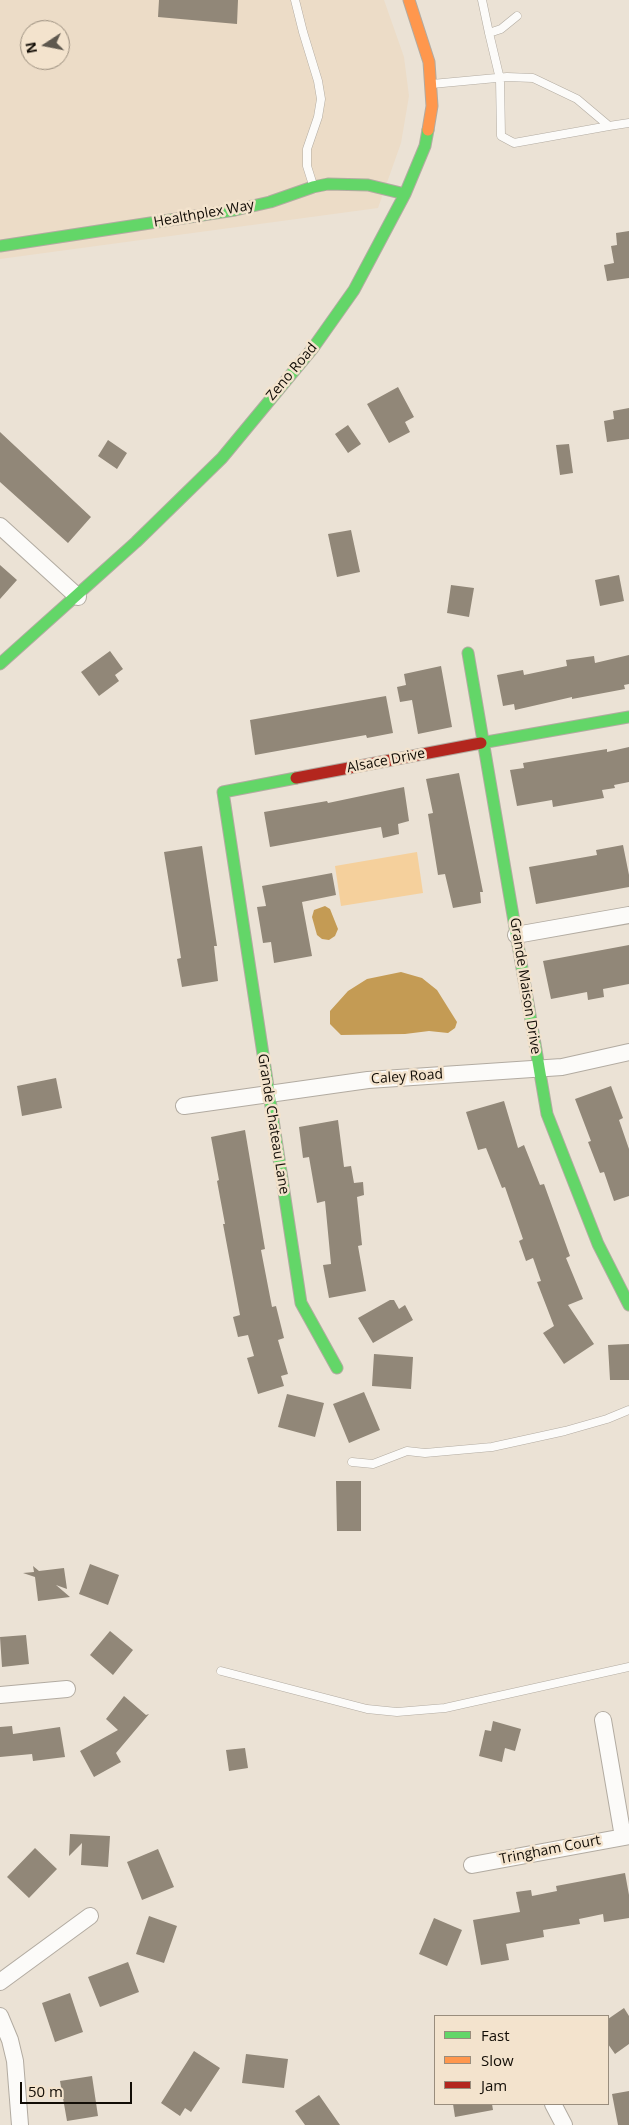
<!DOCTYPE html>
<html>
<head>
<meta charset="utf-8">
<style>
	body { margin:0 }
	#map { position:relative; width:629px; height:2125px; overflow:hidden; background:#ebe2d5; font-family:"Open Sans",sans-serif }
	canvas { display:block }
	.legend { position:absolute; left:434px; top:2015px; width:175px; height:90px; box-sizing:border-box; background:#f3e3cd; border:1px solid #998d7d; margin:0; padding:6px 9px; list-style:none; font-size:15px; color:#120d06 }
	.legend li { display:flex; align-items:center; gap:10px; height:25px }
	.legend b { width:25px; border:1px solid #998d7d }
	.north { position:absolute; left:20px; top:20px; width:50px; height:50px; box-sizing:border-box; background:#f3e3cd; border:1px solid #998d7d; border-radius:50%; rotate:259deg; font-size:14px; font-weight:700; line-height:20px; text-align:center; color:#120d06 }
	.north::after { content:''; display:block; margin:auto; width:18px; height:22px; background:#5e584e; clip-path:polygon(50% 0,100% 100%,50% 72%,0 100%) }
	.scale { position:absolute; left:20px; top:2082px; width:112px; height:22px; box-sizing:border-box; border:2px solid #120d06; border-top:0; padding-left:6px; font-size:15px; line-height:18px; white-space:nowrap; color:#120d06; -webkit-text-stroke:4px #f3e3cd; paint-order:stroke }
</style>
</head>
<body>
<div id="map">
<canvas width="629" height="2125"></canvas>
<ul class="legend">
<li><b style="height:6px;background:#63d668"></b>Fast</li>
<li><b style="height:6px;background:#ff974d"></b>Slow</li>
<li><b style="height:6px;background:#b3261e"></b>Jam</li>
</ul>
<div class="north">N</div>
<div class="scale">50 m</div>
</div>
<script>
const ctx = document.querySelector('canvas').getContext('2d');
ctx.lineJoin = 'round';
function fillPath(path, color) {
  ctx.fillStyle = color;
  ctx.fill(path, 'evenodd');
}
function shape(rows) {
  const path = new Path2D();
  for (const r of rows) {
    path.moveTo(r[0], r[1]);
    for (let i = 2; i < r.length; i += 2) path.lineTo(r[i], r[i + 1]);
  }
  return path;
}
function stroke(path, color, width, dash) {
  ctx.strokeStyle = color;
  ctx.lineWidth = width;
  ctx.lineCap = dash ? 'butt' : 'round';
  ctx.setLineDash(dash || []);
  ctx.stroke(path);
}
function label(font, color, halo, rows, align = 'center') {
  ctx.font = font + ' "Open Sans",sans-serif';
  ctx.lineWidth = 5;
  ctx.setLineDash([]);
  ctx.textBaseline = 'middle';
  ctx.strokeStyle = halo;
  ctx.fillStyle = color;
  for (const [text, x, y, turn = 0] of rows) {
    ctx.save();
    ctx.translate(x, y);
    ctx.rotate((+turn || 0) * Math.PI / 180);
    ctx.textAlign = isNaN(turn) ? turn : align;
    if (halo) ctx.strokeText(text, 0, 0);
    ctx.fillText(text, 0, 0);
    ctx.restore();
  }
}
fillPath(shape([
	[0,0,384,0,404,57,409,96,401,143,378,208,0,259],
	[30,30,60,30,60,60,30,60]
]), '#ecdcc7');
fillPath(shape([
	[417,852,423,893,341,906,335,866]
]), '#f5d09c');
fillPath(shape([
	[325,906,330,909,338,929,335,936,329,940,322,939,317,935,312,917,314,910],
	[401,972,422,978,437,990,457,1022,455,1028,448,1033,429,1031,405,1034,341,1035,330,1024,330,1011,348,991,367,979]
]), '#c49b54');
fillPath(shape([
	[159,0,238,0,237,24,158,17],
	[629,231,629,278,607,281,604,265,614,263,611,246,617,245,616,233],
	[398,387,414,417,405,422,410,432,389,443,367,404],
	[629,408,629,439,607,442,604,421,614,419,613,411],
	[348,425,361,444,348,453,335,434],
	[0,432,91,517,68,543,0,482],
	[108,440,127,453,117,469,98,456],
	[569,444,573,473,560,475,556,445],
	[351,530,360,572,337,577,328,534],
	[0,565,17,580,0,599],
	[619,575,624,601,600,606,595,580],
	[451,585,474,588,469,617,447,613],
	[110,651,123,669,115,675,119,681,99,696,81,672],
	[629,655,629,684,624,685,625,689,572,699,572,697,515,710,514,704,503,706,497,675,523,670,524,675,567,666,566,660,594,656,595,663],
	[441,666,452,727,418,734,412,700,400,702,397,687,406,685,404,674],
	[386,696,393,733,367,738,366,735,255,755,250,720],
	[629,747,629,782,614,785,615,788,602,790,604,798,553,807,552,800,517,806,510,770,524,768,523,763,607,749,607,752],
	[459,773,483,892,480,892,481,903,453,908,445,874,438,875,428,814,433,813,426,779],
	[404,787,409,821,398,824,399,834,383,838,381,827,270,847,264,812,327,801,328,803],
	[623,845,629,875,629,887,536,904,529,867,597,855,596,850],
	[202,846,217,946,214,946,218,981,182,987,177,959,181,958,164,852],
	[332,873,336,895,302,902,312,956,274,963,271,942,263,943,257,907,266,906,262,886],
	[629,945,629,984,603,989,604,997,588,1000,587,992,551,999,543,961],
	[56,1078,62,1108,22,1116,17,1086],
	[611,1086,623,1118,619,1120,629,1149,629,1196,614,1201,604,1172,600,1173,588,1142,591,1141,575,1099],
	[504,1101,518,1148,524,1145,540,1185,544,1184,570,1256,566,1258,583,1299,568,1305,594,1344,564,1364,543,1333,554,1326,537,1282,541,1281,533,1258,526,1261,519,1241,523,1239,505,1187,502,1188,486,1148,478,1150,466,1112],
	[338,1120,344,1167,351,1166,354,1183,363,1182,364,1195,357,1197,362,1245,358,1246,366,1291,329,1298,323,1265,331,1264,325,1201,317,1203,309,1157,303,1158,299,1127],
	[245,1130,265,1249,261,1250,272,1307,276,1306,284,1338,278,1340,288,1374,281,1376,284,1386,258,1394,247,1358,254,1356,248,1335,238,1337,233,1317,240,1315,223,1224,225,1224,217,1181,219,1180,211,1137],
	[390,1300,394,1300,399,1309,405,1305,413,1320,373,1343,358,1318],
	[629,1344,629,1380,610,1380,608,1345],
	[374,1354,413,1357,411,1389,372,1386],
	[364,1392,380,1430,349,1443,333,1404],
	[287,1394,324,1403,315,1437,278,1427],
	[336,1481,361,1481,361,1531,337,1531],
	[90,1564,119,1575,108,1605,79,1594],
	[33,1566,39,1571,64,1568,67,1589,56,1585,70,1597,38,1601,35,1577,23,1573,34,1572],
	[110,1631,133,1650,113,1675,90,1655],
	[26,1635,29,1664,2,1667,0,1637],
	[124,1696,146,1715,149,1714,116,1753,121,1762,94,1777,80,1751,118,1730,106,1719],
	[493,1721,521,1729,515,1751,505,1748,502,1762,479,1756,485,1730,491,1731],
	[12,1726,13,1734,60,1727,65,1757,33,1761,32,1754,0,1757,0,1727],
	[245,1748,248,1768,229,1771,226,1750],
	[70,1834,110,1836,108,1867,81,1865,82,1843,69,1856],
	[35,1848,57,1869,29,1898,7,1877],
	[158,1849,174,1887,142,1900,127,1862],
	[625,1873,629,1895,629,1918,604,1922,603,1914,579,1919,580,1924,543,1930,544,1937,506,1944,509,1960,481,1965,473,1920,520,1912,516,1892,531,1890,532,1896,557,1891,556,1886],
	[149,1916,177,1926,164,1963,136,1954],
	[434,1918,462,1930,447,1966,419,1954],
	[128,1962,139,1992,100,2007,88,1977],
	[70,1993,83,2032,55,2042,42,2003],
	[624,2008,629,2016,629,2044,615,2054,608,2044,608,2019],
	[194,2051,220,2068,191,2112,185,2108,180,2116,161,2103],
	[246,2054,288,2059,284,2088,242,2083],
	[92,2076,98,2116,67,2121,60,2081],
	[629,2091,629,2125,618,2125,612,2094],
	[319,2095,340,2125,305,2125,295,2111],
	[453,2104,492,2104,493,2110,455,2117]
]), '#918778');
const lane = shape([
	[295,0,303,32,318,81,321,99,318,117,307,149,307,166,313,185],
	[482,0,489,33],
	[517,16,501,29,489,33,500,79,501,136,514,143,609,126],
	[432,84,507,77,533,78,577,99,609,126,629,123],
	[352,1462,373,1464,407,1451,425,1453,492,1447,565,1431,607,1419,629,1410],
	[221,1671,367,1709,397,1712,445,1708,629,1667]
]);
const street = shape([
	[0,526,78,597],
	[516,935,629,915],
	[184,1106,368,1080,562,1067,629,1052],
	[0,1695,67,1689],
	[603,1720,623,1837],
	[472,1865,629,1836],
	[0,1982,90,1916],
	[0,2016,10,2040,15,2061,20,2125],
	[553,2104,564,2125]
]);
const fast = shape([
	[0,246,235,210,270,202,313,187,328,184,368,185,405,194],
	[468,653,547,1114,598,1244,629,1305],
	[0,664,136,542,222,458,313,348,354,290,405,194,425,146,428,130],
	[481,743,629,717],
	[296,778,223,792,301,1303,337,1368]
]);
const slow = shape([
	[409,0,429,62,432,106,428,130]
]);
const jam = shape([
	[296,778,481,743]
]);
stroke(lane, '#b2aba1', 9);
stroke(street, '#b2aba1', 18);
stroke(fast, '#b2aba1', 13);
stroke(slow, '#b2aba1', 13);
stroke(jam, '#b2aba1', 13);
stroke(lane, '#fcfbf9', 8);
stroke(street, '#fcfbf9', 16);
stroke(fast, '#63d668', 11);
stroke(slow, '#ff974d', 11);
stroke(jam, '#b3261e', 11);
label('14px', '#120d06', '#f3e3cd', [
	["Healthplex Way",204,214,-10],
	["Zeno Road",292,372,-50],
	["Alsace Drive",386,761,-11],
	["Grande Maison Drive",525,986,81],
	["Caley Road",407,1077,-4],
	["Grande Chateau Lane",273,1124,81],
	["Tringham Court",550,1850,-11]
]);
</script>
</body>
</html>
